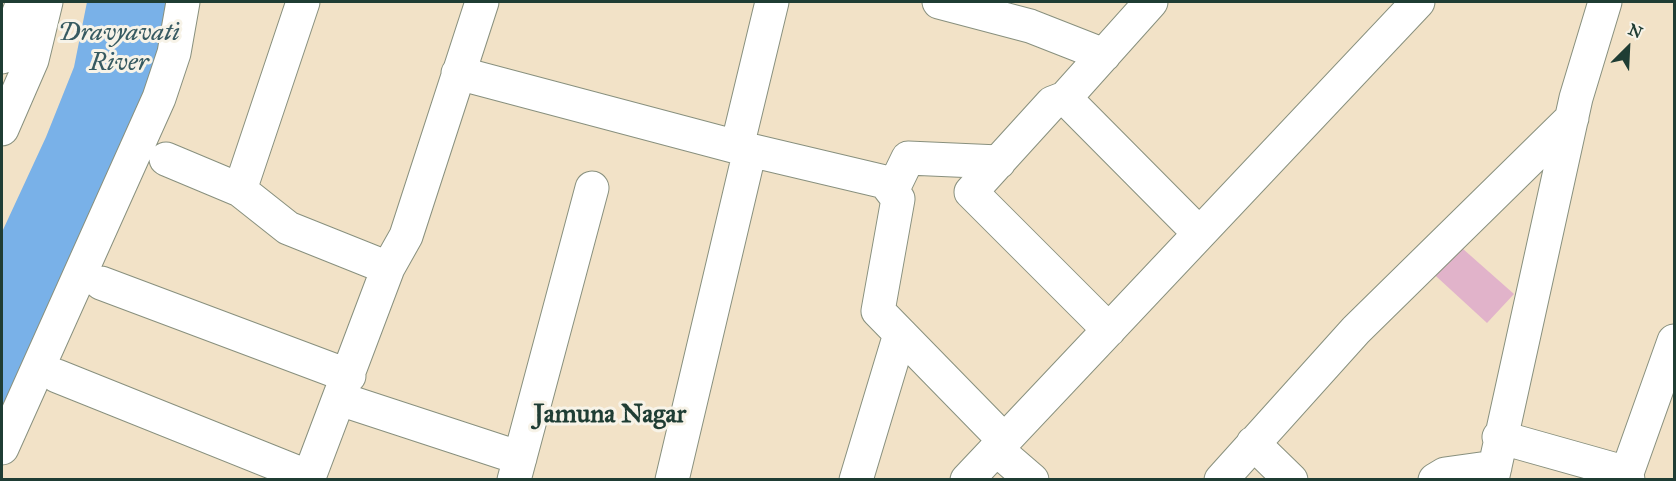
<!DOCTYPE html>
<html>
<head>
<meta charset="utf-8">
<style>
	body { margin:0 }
	#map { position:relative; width:1676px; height:481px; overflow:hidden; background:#f2e2c7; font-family:"IM FELL Great Primer",serif }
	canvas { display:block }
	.frame { position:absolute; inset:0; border:3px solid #1f3d34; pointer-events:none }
	.north { position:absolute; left:1598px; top:18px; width:60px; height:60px; -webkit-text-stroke:4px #f7f3e8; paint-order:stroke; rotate:24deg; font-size:16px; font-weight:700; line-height:24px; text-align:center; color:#1f3d34 }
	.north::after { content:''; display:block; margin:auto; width:21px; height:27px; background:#1f3d34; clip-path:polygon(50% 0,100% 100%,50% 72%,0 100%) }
</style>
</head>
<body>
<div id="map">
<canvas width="1676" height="481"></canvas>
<div class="frame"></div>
<div class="north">N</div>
</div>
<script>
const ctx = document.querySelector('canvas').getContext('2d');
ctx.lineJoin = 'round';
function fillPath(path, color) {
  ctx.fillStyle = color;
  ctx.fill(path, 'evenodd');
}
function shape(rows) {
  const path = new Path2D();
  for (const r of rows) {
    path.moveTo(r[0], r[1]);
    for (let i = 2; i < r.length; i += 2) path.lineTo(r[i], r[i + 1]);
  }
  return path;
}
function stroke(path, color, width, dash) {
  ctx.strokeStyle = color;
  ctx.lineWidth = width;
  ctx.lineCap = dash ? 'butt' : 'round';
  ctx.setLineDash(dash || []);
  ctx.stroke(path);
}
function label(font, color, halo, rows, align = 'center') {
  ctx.font = font + ' "IM FELL Great Primer",serif';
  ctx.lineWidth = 6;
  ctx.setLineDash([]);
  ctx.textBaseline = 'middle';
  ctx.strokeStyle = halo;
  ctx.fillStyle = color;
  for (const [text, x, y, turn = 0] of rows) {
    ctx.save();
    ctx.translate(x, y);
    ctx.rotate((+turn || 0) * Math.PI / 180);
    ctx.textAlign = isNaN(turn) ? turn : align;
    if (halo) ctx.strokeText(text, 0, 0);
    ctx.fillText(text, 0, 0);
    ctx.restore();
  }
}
fillPath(shape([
	[87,2,167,2,158,60,143,100,2,414,2,232,46,137,74,67]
]), '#79b1e8');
fillPath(shape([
	[1454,241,1514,294,1487,323,1426,267]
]), '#e1b3ca');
const minor = shape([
	[939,2,1030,26,1104,55],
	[1151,2,1065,98,1199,233],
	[2,57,23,2],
	[458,73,737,147,885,182,898,199,878,311,1004,440],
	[1065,98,1052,103,971,192,1109,330],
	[2,129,32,60,46,2],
	[737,147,772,2],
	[166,159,240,190,288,228,388,268],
	[893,189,908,158,999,162],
	[240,190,303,2],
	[101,283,349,376],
	[57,376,309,477],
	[340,399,520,458],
	[1499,437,1627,473],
	[1253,443,1291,480],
	[2,448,159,98,174,53,183,2],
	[996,449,1032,480],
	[308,480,388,268,406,236,482,2],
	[514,480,592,188],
	[672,480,750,150],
	[856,480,900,334],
	[967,480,1418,2],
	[1221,480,1356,330,1572,118],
	[1435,480,1445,474,1495,467],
	[1492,480,1576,98,1605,2],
	[1628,480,1627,473,1674,341]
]);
stroke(minor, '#88907e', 35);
stroke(minor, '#fff', 33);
label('italic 26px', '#365a61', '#f7f3e8', [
	["Dravyavati",119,34],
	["River",119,64]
]);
label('bold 26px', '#1f3d34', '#f7f3e8', [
	["Jamuna Nagar",610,416]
]);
</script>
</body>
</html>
